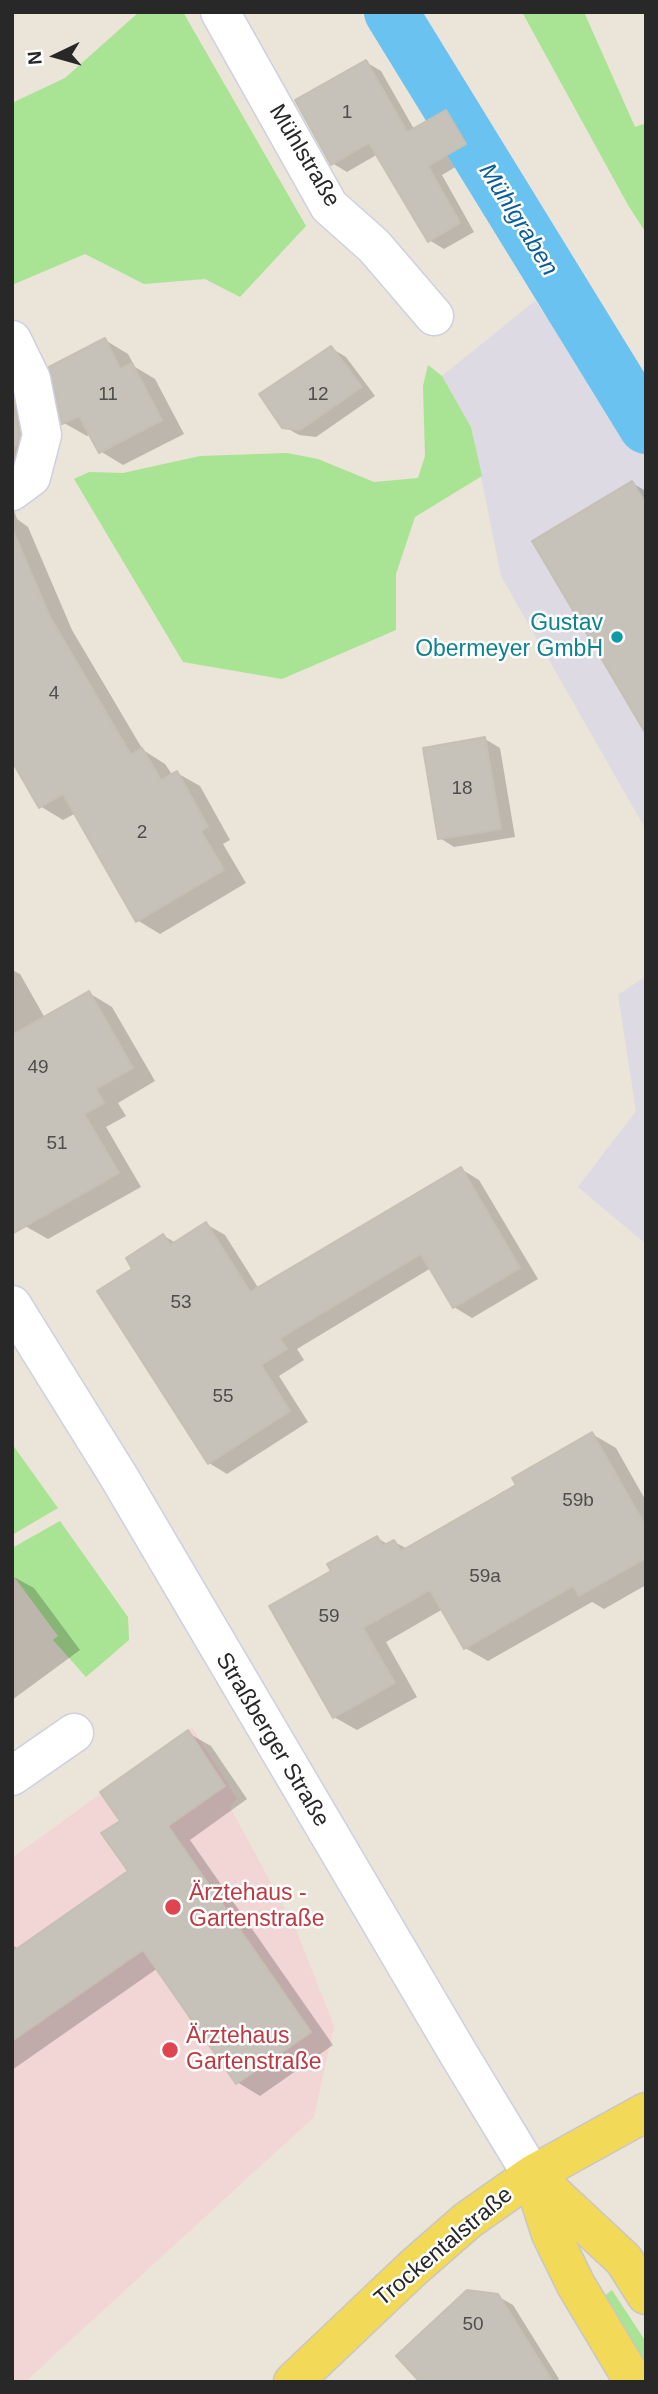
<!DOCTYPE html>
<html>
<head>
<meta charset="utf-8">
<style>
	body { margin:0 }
	#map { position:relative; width:658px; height:2394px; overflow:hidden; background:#ebe4d9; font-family:Helvetica,sans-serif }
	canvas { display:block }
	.frame { position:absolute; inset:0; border:14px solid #282828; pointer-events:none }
	.north { position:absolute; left:21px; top:21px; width:70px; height:70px; -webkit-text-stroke:5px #fff; paint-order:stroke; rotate:265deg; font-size:19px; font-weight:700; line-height:28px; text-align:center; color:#282828 }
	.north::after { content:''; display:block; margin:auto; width:24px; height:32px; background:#282828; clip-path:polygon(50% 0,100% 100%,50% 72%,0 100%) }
</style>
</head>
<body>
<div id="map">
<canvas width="658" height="2394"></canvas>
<div class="frame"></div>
<div class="north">N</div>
</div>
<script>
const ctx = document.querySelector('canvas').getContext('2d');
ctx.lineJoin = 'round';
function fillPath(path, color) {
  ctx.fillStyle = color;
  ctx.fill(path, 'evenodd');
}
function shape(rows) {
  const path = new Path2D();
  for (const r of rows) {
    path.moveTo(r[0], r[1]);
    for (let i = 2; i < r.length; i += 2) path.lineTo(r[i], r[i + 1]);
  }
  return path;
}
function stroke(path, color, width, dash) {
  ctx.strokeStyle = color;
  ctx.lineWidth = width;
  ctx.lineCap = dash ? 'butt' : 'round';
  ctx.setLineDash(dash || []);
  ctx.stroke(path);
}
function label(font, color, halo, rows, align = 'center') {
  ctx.font = font + ' Helvetica,sans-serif';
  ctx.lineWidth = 5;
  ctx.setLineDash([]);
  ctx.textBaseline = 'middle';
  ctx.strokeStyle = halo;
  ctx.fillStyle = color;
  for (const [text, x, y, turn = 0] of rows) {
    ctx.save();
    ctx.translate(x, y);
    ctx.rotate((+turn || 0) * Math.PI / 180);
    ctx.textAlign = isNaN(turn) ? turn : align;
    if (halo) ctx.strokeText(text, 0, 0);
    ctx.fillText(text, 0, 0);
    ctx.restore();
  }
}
fillPath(shape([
	[535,301,646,452,646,830,501,576,471,427,442,376],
	[646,976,646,1244,578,1187,636,1111,618,995]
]), '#dddae3');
fillPath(shape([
	[192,1727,237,1799,230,1807,295,1927,334,2026,314,2117,25,2382,16,2382,12,2378,12,1858]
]), '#f2d6d5');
fillPath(shape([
	[139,12,183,12,306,226,240,297,205,279,144,284,85,254,12,285,12,103,65,78],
	[522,12,584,12,635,127,646,123,646,233,628,205],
	[428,365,442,376,471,427,482,476,415,517,396,574,396,630,282,679,183,662,74,479,89,472,123,473,200,456,287,453,318,459,374,482,418,478,425,456,423,386],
	[12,1444,58,1508,12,1535],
	[60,1521,128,1617,129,1640,86,1677,53,1640,58,1636,12,1574,12,1548],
	[612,2290,646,2342,646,2375,599,2300]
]), '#a9e394');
fillPath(shape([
	[366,62,381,71,414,129,446,112,460,120,479,153,442,175,474,232,444,249,429,240,378,154,347,172,332,163],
	[105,340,128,354,135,367,155,379,184,434,123,465,100,451,91,434,87,436,64,423],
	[331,348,346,357,375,396,316,437,299,435,283,426],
	[12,390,33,402,42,448,12,470],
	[632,483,646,491,646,730],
	[12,488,13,507,17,519,28,527,72,630,143,750,165,764,173,776,177,773,200,786,230,840,223,844,246,883,160,934,137,920,76,813,63,820,40,806,12,757],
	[485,739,500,748,515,837,454,847,440,838],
	[12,970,20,974,45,1018,89,993,112,1007,155,1081,118,1103,126,1116,106,1127,141,1187,48,1239,25,1226,12,1203],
	[461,1169,479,1180,538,1279,472,1318,454,1307,431,1268,297,1349,304,1360,279,1376,308,1422,227,1474,209,1463,134,1270,164,1236,176,1243,206,1224,225,1235,259,1289],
	[592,1434,616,1448,646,1501,646,1585,604,1609,592,1602,488,1661,465,1648,443,1609,386,1642,417,1697,357,1730,334,1717,333,1572,377,1538,389,1545,394,1542,408,1549,518,1486],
	[12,1576,34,1588,80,1650,12,1700],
	[188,1733,211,1746,247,1799,190,1840,333,2045,260,2096,237,2082,158,1968,12,2070,12,1945,19,1949,130,1871,122,1821],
	[497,2296,513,2305,559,2379,554,2382,423,2382]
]), '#0003');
stroke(shape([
	[391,12,646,427]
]), '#69c2f0', 54);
const building = shape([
	[366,60,407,132,446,110,466,144,428,166,460,223,428,242,369,143,331,165,295,100,366,60],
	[105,338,120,369,132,363,162,420,99,453,79,416,62,424,49,367,105,338],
	[331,346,362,387,300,430,282,428,259,394,331,346],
	[12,397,20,434,17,445,12,447,12,397],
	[632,481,646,504,646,734,532,541,632,481],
	[12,528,49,615,131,755,142,748,161,780,177,771,208,827,201,831,224,870,136,922,63,794,39,808,12,761,12,528],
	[485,737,501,829,438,839,423,748,485,737],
	[89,991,133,1068,96,1089,104,1103,84,1114,119,1173,12,1234,12,1035,89,991],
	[461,1167,520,1268,453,1308,421,1254,280,1338,287,1349,261,1365,290,1411,208,1464,97,1291,132,1269,126,1258,163,1234,170,1245,206,1222,250,1292,461,1167],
	[592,1432,646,1527,646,1558,579,1596,573,1586,464,1649,430,1590,363,1628,395,1683,333,1718,269,1606,331,1571,327,1564,377,1536,383,1546,394,1540,401,1551,516,1485,512,1478,592,1432],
	[188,1730,225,1786,168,1826,311,2032,236,2084,143,1950,12,2041,12,1952,128,1871,101,1833,120,1821,100,1792,188,1730],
	[467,2290,498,2294,553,2382,420,2382,396,2356,467,2290]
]);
fillPath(building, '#c6c1b9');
stroke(building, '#c6c0b3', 2);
const street = shape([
	[220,12,329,206,374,246,434,316],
	[12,340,31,379,42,435,31,477,12,491],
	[12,1305,119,1477,458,2053,532,2175],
	[12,1776,74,1733]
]);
const primary = shape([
	[532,2175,551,2234,576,2285,634,2382],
	[533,2175,624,2260,646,2295],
	[293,2382,413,2268,468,2220,532,2175,646,2112]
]);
stroke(street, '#ced0e1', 41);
stroke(primary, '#c7c7c7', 41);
stroke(street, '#fff', 38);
stroke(primary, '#f2d957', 38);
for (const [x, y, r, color] of [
	[617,637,7,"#0f9aa8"],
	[173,1907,9,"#e0444e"],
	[170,2050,9,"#e0444e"]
]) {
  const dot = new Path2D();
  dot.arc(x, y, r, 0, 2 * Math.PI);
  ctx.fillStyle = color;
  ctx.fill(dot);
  stroke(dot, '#fff', 2.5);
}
label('19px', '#504e4c', null, [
	["1",347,113],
	["11",108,395],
	["12",318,395],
	["4",54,694],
	["18",462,789],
	["2",142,833],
	["49",38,1068],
	["51",57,1144],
	["53",181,1303],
	["55",223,1397],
	["59b",578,1501],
	["59a",485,1577],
	["59",329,1617],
	["50",473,2325]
]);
label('23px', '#282828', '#fff', [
	["Mühlstraße",304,156,59],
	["Straßberger Straße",272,1740,59],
	["Trockentalstraße",444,2247,-40]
]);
label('23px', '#0d838f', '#fff', [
	["Gustav",603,624],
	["Obermeyer GmbH",603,650]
], 'right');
label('23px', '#be3a42', '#fff', [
	["Ärztehaus -",189,1894],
	["Gartenstraße",189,1920],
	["Ärztehaus",186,2037],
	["Gartenstraße",186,2063]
], 'left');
label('italic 24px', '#0b5d99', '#fff', [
	["Mühlgraben",518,220,58]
]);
</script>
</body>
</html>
